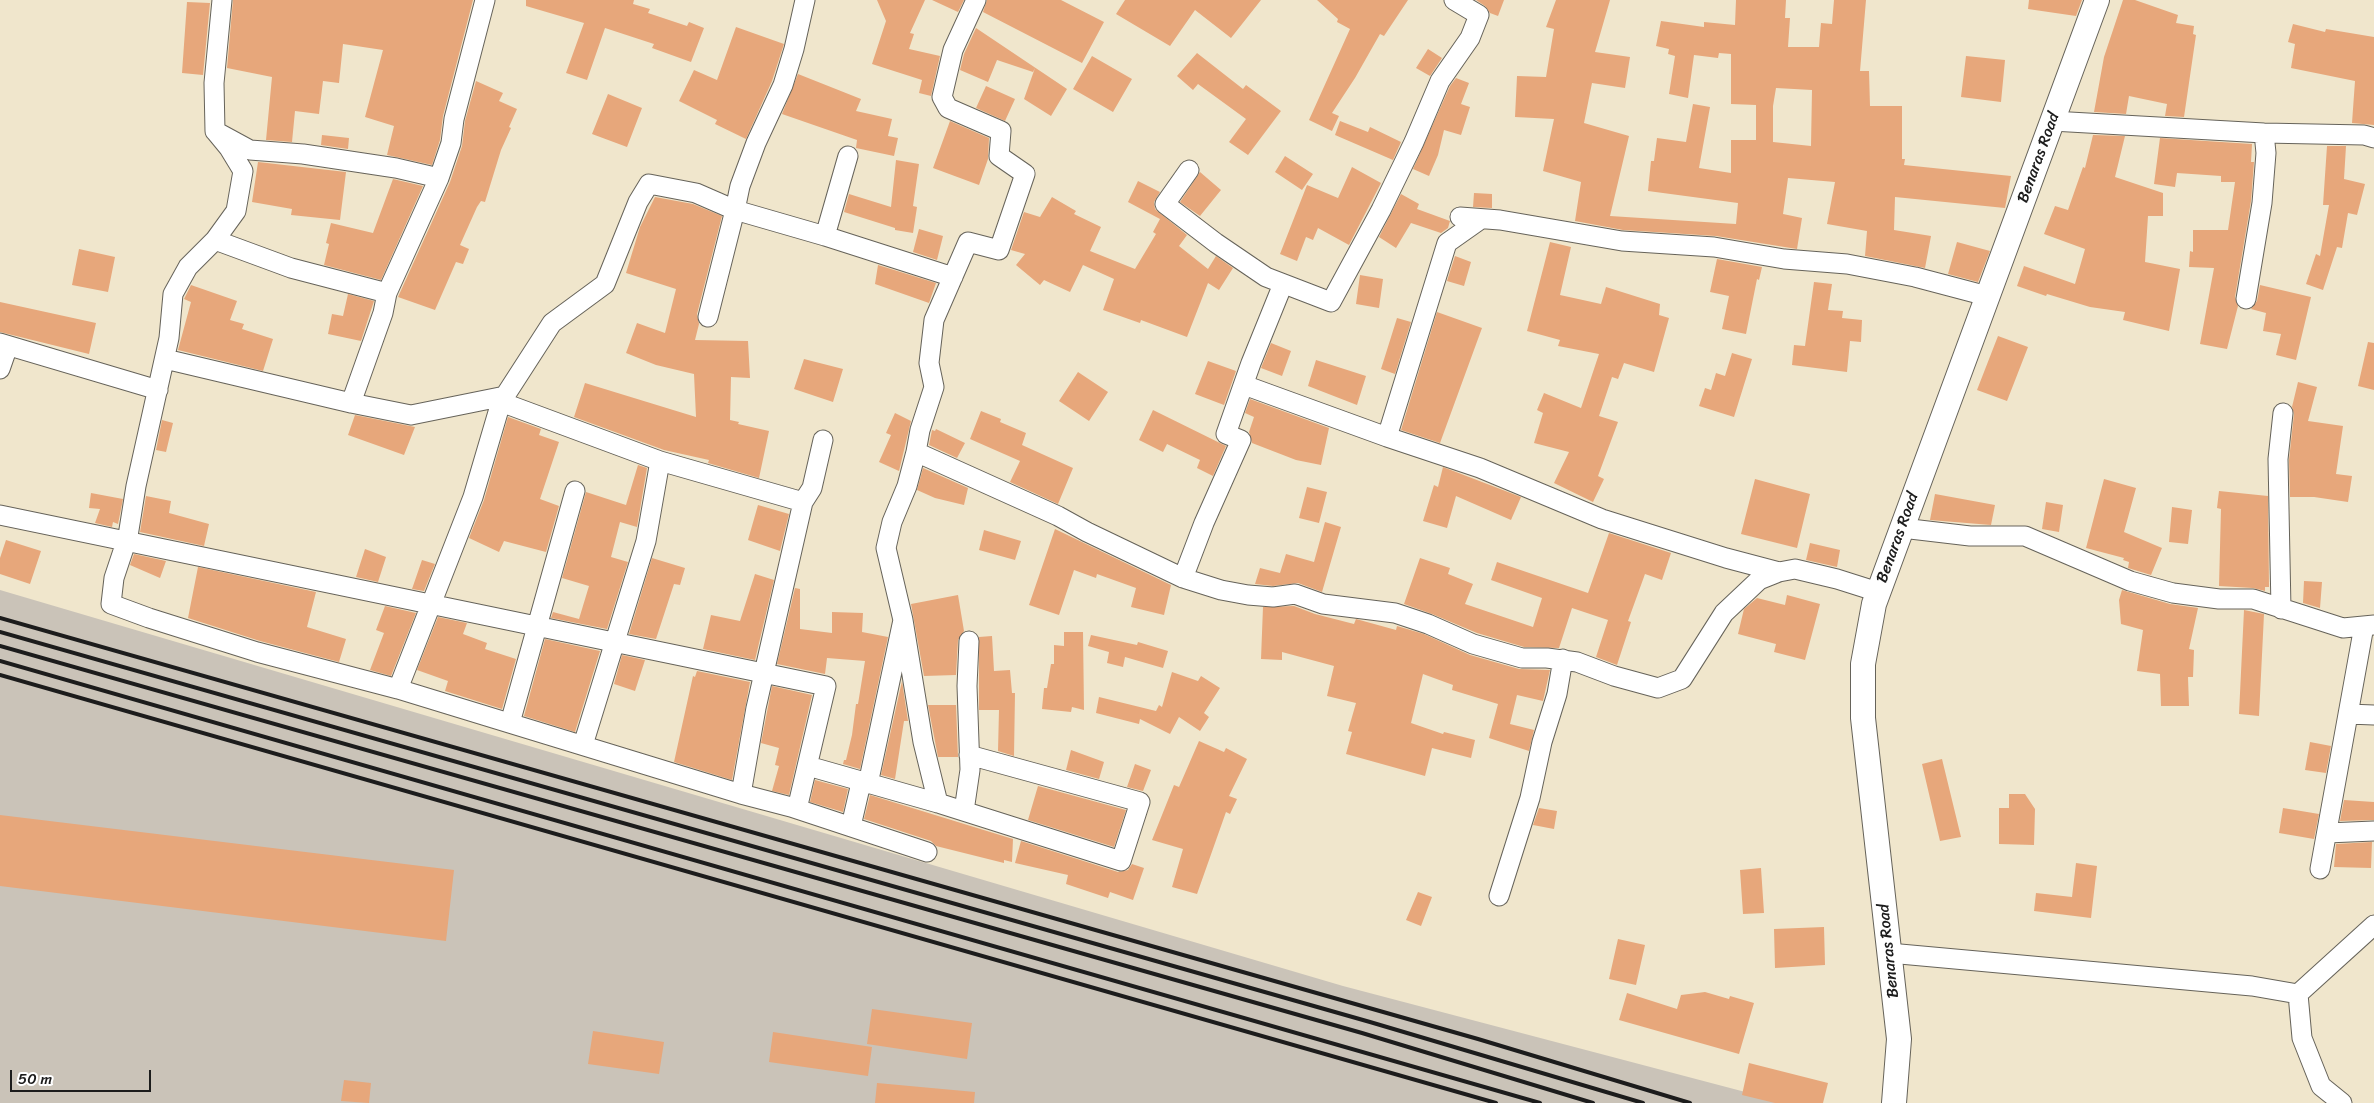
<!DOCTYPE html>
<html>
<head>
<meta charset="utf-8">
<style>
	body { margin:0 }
	#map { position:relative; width:2374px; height:1103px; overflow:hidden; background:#f0e6cc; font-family:Sriracha,sans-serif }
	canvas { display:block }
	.scale { position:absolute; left:10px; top:1070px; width:141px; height:22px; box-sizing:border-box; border:2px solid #1c1c1c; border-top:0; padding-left:6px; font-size:15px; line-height:18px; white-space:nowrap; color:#1c1c1c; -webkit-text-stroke:4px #fff; paint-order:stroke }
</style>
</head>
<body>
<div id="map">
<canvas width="2374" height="1103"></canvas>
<div class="scale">50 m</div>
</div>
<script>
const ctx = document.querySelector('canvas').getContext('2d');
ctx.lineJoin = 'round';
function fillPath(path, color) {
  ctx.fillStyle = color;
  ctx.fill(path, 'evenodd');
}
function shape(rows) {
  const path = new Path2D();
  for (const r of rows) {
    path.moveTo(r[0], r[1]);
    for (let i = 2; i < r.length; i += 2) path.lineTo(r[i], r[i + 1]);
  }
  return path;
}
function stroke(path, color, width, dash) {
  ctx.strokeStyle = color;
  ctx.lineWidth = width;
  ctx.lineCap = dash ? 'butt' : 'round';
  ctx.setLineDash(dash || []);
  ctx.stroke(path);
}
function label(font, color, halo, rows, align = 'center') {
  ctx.font = font + ' Sriracha,sans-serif';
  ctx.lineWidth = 4;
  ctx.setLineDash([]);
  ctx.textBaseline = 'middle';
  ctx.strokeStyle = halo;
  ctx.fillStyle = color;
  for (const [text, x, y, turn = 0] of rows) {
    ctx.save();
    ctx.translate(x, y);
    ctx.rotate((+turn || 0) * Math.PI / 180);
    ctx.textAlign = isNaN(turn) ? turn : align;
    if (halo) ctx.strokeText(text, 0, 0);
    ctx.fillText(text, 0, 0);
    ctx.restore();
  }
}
fillPath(shape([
	[0,590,1343,986,1787,1103,0,1103]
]), '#cac3b8');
fillPath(shape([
	[233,0,473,0,443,116,440,140,432,165,387,155,394,126,365,117,383,50,343,44,339,83,323,81,319,114,295,111,292,142,266,140,272,77,227,68],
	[526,0,634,0,633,4,650,9,648,13,687,26,689,22,704,28,691,62,652,48,654,44,605,28,587,80,566,73,584,23,526,6],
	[877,0,925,0,910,33,914,34,909,49,940,56,931,96,919,93,922,80,872,64,886,21],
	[932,0,964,0,958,12],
	[987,0,1061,0,1104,22,1082,63,983,12],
	[1125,0,1261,0,1231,38,1195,10,1170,46,1116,14],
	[1317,0,1408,0,1384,36,1380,34,1355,78,1332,113,1339,116,1332,131,1309,120,1350,29,1337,22,1338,19],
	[1476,0,1504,0,1498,16,1490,13,1485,6],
	[1556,0,1610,0,1595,52,1630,57,1625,88,1592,83,1584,123,1629,136,1610,216,1736,224,1738,203,1648,191,1651,161,1654,161,1657,138,1686,142,1693,104,1710,107,1699,168,1731,173,1731,140,1756,140,1756,105,1731,104,1731,54,1719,53,1718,58,1694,55,1688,98,1669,94,1675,56,1668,54,1669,49,1656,46,1661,21,1704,27,1704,22,1735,25,1736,0,1786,0,1785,18,1790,18,1788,47,1819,47,1821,23,1832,24,1834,0,1866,0,1860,71,1869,71,1870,106,1902,106,1902,159,1905,159,1904,165,2011,176,2005,208,1895,197,1894,230,1931,236,1925,268,1865,256,1867,231,1827,224,1835,182,1788,178,1783,214,1802,218,1797,249,1716,236,1623,230,1575,221,1581,182,1543,171,1554,119,1515,117,1517,76,1546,77,1554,29,1546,27],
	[1776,88,1812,90,1811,146,1773,142,1773,106],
	[2029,0,2082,0,2076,16,2028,9],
	[2123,0,2135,0,2178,15,2176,23,2194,26,2193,34,2196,35,2184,117,2165,116,2167,104,2129,96,2126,114,2094,112,2104,57],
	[187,2,210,3,203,75,182,73],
	[2293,24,2325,32,2326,29,2374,37,2374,125,2352,123,2355,81,2291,68,2295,44,2288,42],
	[736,27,784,44,772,81,746,139,715,124,717,120,679,101,694,70,717,80],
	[976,28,1067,89,1051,116,1024,99,1035,68,1033,72,997,60,988,82,960,70,964,54],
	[1428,49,1442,58,1430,76,1416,68],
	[1197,53,1243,89,1246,85,1281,111,1248,155,1229,142,1246,119,1198,84,1193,90,1177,76],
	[1092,56,1132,79,1113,112,1073,89],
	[1966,56,2005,60,2001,102,1961,97],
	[798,74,861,99,856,111,892,119,888,136,898,138,894,156,856,148,857,140,782,114],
	[1456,78,1469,83,1461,104,1470,107,1461,135,1444,130,1438,155,1429,176,1413,169,1450,86],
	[476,81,503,93,499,101,517,109,509,127,511,128,501,150,485,202,481,201,477,207,460,245,469,249,463,264,456,262,435,310,398,297,450,182,462,146,465,121],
	[986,86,1015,99,1005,121,976,108],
	[608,94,642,108,627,147,592,134],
	[950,121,989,138,988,159,979,185,933,168],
	[1340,121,1368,132,1370,127,1401,142,1393,160,1335,135],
	[322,135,349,138,348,149,321,145],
	[2093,135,2125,136,2115,177,2163,193,2163,216,2148,216,2145,262,2180,269,2169,331,2123,320,2125,312,2090,307,2047,294,2046,296,2017,286,2024,266,2075,284,2085,249,2044,234,2055,206,2068,210,2083,167,2085,168],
	[2160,138,2252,144,2251,162,2254,162,2251,201,2235,297,2238,306,2227,349,2200,344,2214,268,2189,267,2190,251,2193,252,2193,230,2228,230,2235,182,2221,182,2221,176,2177,173,2175,187,2154,184],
	[2327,146,2346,146,2344,179,2365,184,2357,215,2348,213,2342,248,2337,247,2323,290,2306,284,2316,254,2320,256,2329,205,2323,205],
	[1285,156,1313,174,1302,190,1275,172],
	[896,160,919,164,913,206,917,207,913,233,895,230,895,228,844,212,849,194,891,207],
	[258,162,346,172,340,220,291,215,292,209,252,202],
	[1352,167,1381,183,1349,245,1318,228,1313,240,1306,237,1297,261,1280,254,1307,185,1338,198],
	[1200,172,1221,190,1200,216,1180,202],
	[393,179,423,186,381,280,324,265,329,244,326,243,331,223,373,233],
	[1138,181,1160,192,1154,202,1155,209,1187,235,1179,246,1208,269,1216,256,1233,268,1219,290,1208,283,1187,337,1141,320,1140,323,1103,310,1114,279,1083,265,1070,292,1044,280,1040,285,1016,265,1025,254,1011,250,1024,212,1040,217,1052,197,1076,211,1074,214,1101,227,1090,251,1135,269,1156,234,1153,232,1160,219,1128,202],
	[1474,193,1492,194,1492,208,1473,207],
	[1401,194,1419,204,1417,209,1450,221,1448,228,1441,233,1411,223,1396,248,1379,237],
	[655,197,693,204,722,216,697,314,699,324,695,340,748,341,750,378,731,377,730,420,739,422,738,424,769,431,759,478,708,463,709,460,664,450,574,417,585,383,696,417,694,374,656,365,626,353,637,323,665,333,676,289,626,273,640,227],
	[919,229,943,236,937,260,913,252],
	[1550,242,1571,247,1560,295,1601,304,1606,287,1660,304,1659,315,1669,318,1654,372,1624,363,1618,379,1612,377,1599,416,1618,422,1598,476,1604,479,1593,502,1554,483,1569,452,1534,443,1543,413,1537,410,1544,393,1581,408,1599,354,1558,346,1560,340,1527,331],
	[1957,242,1990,251,1978,282,1948,274],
	[79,249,115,257,108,292,72,285],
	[1455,256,1471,262,1464,286,1447,281],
	[1717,259,1762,267,1759,280,1757,279,1746,334,1722,329,1729,296,1710,292],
	[878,265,936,283,929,303,875,284],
	[1360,275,1383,279,1379,308,1356,304],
	[1814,282,1832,284,1828,310,1843,311,1842,318,1862,320,1861,342,1850,341,1847,372,1792,365,1794,345,1805,346],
	[191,285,237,301,230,320,244,324,242,329,273,339,263,371,178,350,191,302,184,299],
	[2260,285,2311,297,2296,360,2276,355,2281,334,2263,331,2266,313,2251,309,2257,301],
	[348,294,374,301,361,341,328,334,332,314,343,316],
	[0,302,96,323,89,354,0,332],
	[1437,312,1482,328,1440,443,1401,430],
	[1397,318,1411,322,1395,374,1381,369],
	[1998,336,2028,347,2007,401,1977,390],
	[2368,342,2374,343,2374,390,2358,386],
	[1271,343,1291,351,1282,376,1261,368],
	[1732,353,1752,359,1734,417,1699,406,1705,388,1711,390,1716,373,1725,376],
	[804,359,843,369,833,402,794,389],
	[1316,360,1366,376,1357,405,1308,386],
	[1208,361,1236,371,1224,405,1195,394],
	[1078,372,1108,392,1089,421,1059,401],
	[2298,382,2317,387,2308,421,2343,426,2336,474,2352,476,2348,502,2314,497,2290,497,2289,460,2294,414,2292,407],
	[1250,399,1329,428,1321,465,1296,460,1252,443,1249,432,1254,417,1245,413],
	[1153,410,1226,446,1213,476,1197,468,1200,460,1167,444,1163,452,1139,440],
	[981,411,1001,419,1000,422,1026,433,1022,445,1073,468,1058,504,1010,482,1020,461,970,439],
	[895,413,911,421,899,471,879,462,891,435,886,433],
	[355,415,415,427,404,455,348,435],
	[508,417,541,429,539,435,559,442,540,499,559,506,546,552,504,541,499,552,469,538,484,500],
	[162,420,173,423,166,452,156,450],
	[936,429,965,443,957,458,929,445,932,430,935,431],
	[638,465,647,468,637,527,620,522,611,557,628,562,607,629,551,618,553,612,579,619,589,586,562,578,586,492,626,505],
	[1443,467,1521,497,1511,520,1456,496,1447,528,1423,521,1434,485,1438,487],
	[923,468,968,488,964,505,935,498,917,490],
	[1755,479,1810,494,1797,548,1741,534],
	[2104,479,2136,488,2124,532,2162,548,2151,575,2128,568,2129,562,2123,560,2124,558,2086,548],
	[1307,487,1327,492,1319,523,1299,518],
	[2219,491,2268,496,2269,587,2265,587,2265,591,2253,588,2219,586,2221,509,2217,508],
	[91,493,123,499,118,524,113,522,112,527,95,523,100,509,89,508],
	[1935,494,1995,505,1991,525,1930,520],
	[146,496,171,501,169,513,209,524,204,546,140,532],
	[2046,502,2063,505,2059,532,2042,529],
	[758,505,789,514,780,551,748,540],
	[2172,507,2192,510,2188,544,2169,542],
	[1325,522,1341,527,1322,592,1298,583,1273,586,1255,584,1260,568,1280,573,1286,554,1314,562],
	[1055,529,1171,585,1164,615,1131,607,1136,588,1097,574,1096,578,1074,570,1059,615,1029,605],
	[984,530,1021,541,1015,560,979,550],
	[1609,533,1671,553,1662,580,1645,574,1628,621,1631,622,1617,665,1596,657,1608,620,1572,608,1559,648,1524,647,1477,633,1432,614,1404,604,1420,558,1450,568,1448,574,1473,584,1465,604,1533,627,1542,598,1491,580,1497,562,1588,593],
	[6,540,41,551,30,584,0,574,0,558],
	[1810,543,1840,550,1837,567,1806,560],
	[365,549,386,557,378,582,356,577],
	[134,554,166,561,160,578,130,565],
	[652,558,685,568,680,585,674,584,656,639,629,634],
	[422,560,435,564,424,591,412,589],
	[198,567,316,592,307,627,346,639,339,662,260,641,188,618],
	[755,574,774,580,755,660,703,649,711,615,740,621],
	[2304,581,2322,582,2320,608,2303,603],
	[795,588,800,589,800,629,832,633,832,612,863,613,862,632,888,637,860,769,843,764,844,760,846,760,852,735,856,704,858,704,865,661,827,658,825,674,777,664],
	[2122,590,2170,604,2198,608,2189,649,2194,650,2193,677,2188,677,2189,706,2161,706,2160,674,2137,671,2143,630,2121,624,2119,600],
	[958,595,964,631,958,640,956,675,924,676,911,604],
	[1787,595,1820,604,1805,660,1774,652,1776,644,1738,634,1744,609,1757,598,1785,605],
	[385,606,416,613,391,676,370,670,384,633,376,630],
	[1294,606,1315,614,1354,624,1356,619,1396,630,1397,626,1424,634,1470,655,1519,669,1550,670,1543,701,1517,695,1510,724,1534,730,1529,751,1489,738,1498,704,1452,690,1453,685,1423,674,1411,723,1443,734,1444,732,1475,740,1471,758,1432,748,1425,776,1346,754,1352,732,1348,731,1356,703,1327,696,1334,666,1282,652,1282,660,1261,659,1263,607],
	[2244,610,2264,614,2259,716,2239,714],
	[438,617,467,623,463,634,487,643,485,649,516,659,502,709,445,691,448,681,417,670],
	[1064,632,1083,632,1084,710,1072,707,1071,712,1042,709,1044,688,1047,688,1051,664,1054,664,1054,645,1064,646],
	[1091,635,1137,645,1138,642,1168,651,1163,668,1125,657,1123,667,1107,663,1109,652,1088,646],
	[992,636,994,671,1010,670,1012,693,1015,693,1014,756,998,751,999,710,979,710,979,637],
	[545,639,600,651,575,732,524,716],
	[622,655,645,660,635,691,614,684],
	[697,671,750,682,732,780,674,762,693,676,695,677],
	[1172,672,1198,681,1201,676,1220,688,1204,713,1209,717,1200,731,1179,717,1170,734,1140,719,1139,724,1096,713,1099,697,1156,711,1159,705,1162,707],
	[902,681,908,721,904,721,895,779,881,775],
	[772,686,812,695,789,795,772,791,779,766,775,765,779,748,761,743],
	[928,705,956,705,958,757,938,757],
	[1199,741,1224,752,1226,748,1247,759,1229,796,1237,799,1230,814,1226,812,1197,894,1172,887,1183,849,1152,840,1174,785,1179,787],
	[2310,742,2331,746,2326,773,2305,770],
	[1071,750,1104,762,1099,779,1066,770],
	[1942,759,1961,837,1940,841,1922,764],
	[1135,764,1151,770,1143,791,1127,787],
	[815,780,848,789,843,812,810,802],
	[1038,786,1126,810,1114,847,1028,820],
	[2009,794,2025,794,2035,809,2034,845,1999,844,1999,808,2009,808],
	[870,795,1013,839,1012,862,1004,860,1004,863,936,846,931,841,864,819],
	[2344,800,2374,802,2374,820,2340,821],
	[1539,808,1557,811,1554,829,1533,825],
	[2283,808,2319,814,2314,839,2279,833],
	[0,815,454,870,446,941,0,886],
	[1021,841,1118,872,1128,870,1132,864,1144,868,1133,900,1110,892,1108,898,1066,884,1068,875,1015,863],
	[2372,842,2371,868,2334,867,2336,844],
	[2076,863,2097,866,2091,918,2034,911,2036,893,2072,897],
	[1761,868,1764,913,1743,914,1740,870],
	[1418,892,1432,897,1421,926,1406,920],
	[1824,927,1825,965,1775,968,1774,929],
	[1618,939,1645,945,1636,985,1609,979],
	[1705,992,1729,999,1730,996,1754,1003,1739,1054,1619,1020,1627,993,1677,1009,1681,995],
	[872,1009,972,1023,967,1059,867,1044],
	[593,1031,664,1042,659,1074,588,1064],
	[773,1032,872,1047,868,1076,769,1062],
	[1749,1063,1828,1083,1823,1103,1775,1103,1742,1095],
	[344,1080,371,1083,369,1103,341,1101],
	[877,1083,975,1092,974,1103,875,1103]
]), '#e7a77b');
const minor = shape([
	[222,0,214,83,215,131,250,150,303,154,396,168,439,178],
	[805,0,794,49,783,85,756,143,740,186,735,210,825,236],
	[2052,121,2264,133,2364,135,2374,138],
	[215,131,229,148,243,171,236,211,215,240,188,267,173,294,169,338,136,486,128,536,114,578,111,604,149,618,257,652,398,689,741,794,791,807,927,852],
	[848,156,825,236,953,277],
	[1189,170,1165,204,1216,243,1266,277,1331,302,1381,210,1414,142,1440,81,1470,38,1479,15,1454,0],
	[1460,217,1500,220,1622,241,1714,247,1784,259,1847,264,1915,277,1987,296],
	[215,240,291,268,387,293],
	[1283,284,1251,363,1226,434,1241,440,1204,523,1183,578,1221,590,1248,595,1273,597,1295,594,1323,604,1395,613,1428,624,1473,644,1522,658,1547,658,1577,662,1614,676,1658,688,1682,679,1724,613,1759,580,1779,572,1795,569,1837,579,1878,592],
	[2246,299,2262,203,2266,153,2264,133],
	[0,343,158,390],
	[165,359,351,403,411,415,505,396],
	[0,369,8,346],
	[1244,385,1387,437,1480,468,1602,519,1726,558,1779,572],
	[501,402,660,461,803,502],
	[351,403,383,313,387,293,439,178,451,143,454,119,485,0],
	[1387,437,1447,243,1481,219],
	[916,452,1058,516,1087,532,1183,578],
	[0,515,826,686,797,809],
	[1902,528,1970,536,2025,536,2130,581,2173,593,2219,599,2253,599,2343,628,2374,625],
	[2281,609,2278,459,2283,413],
	[903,620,886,548,892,522,907,486,916,452,920,430,934,387,929,363,934,320,968,242,999,250,1025,174,999,156,1001,131,948,108,942,97,953,50,976,0],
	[398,689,473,497,501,402,552,323,605,284,638,202,649,184,696,193,735,210,708,317],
	[2348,714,2374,715],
	[510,723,575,491],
	[583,745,646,541,660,461],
	[808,766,938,803,1121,861,1140,802,969,755],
	[868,784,903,620,923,742,938,803],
	[741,794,756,708,803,502,812,488,823,440],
	[964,811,970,770,967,686,969,641],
	[851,826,861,783],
	[2327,833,2374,831],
	[2320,869,2364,626],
	[1499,896,1530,798,1542,742,1557,694,1563,659],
	[1889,953,2252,986,2298,994,2374,925],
	[2298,994,2302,1038,2321,1086,2342,1103]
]);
const major = shape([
	[1894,1103,1899,1039,1863,718,1863,664,1874,604,2097,0]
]);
stroke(minor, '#66635a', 21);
stroke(major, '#66635a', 26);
stroke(minor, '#fff', 19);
stroke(major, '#fff', 24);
stroke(shape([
	[0,618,1478,1039,1690,1103],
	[0,632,1370,1022,1643,1103],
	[0,646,1362,1033,1593,1103],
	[0,661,1540,1103],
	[0,675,1496,1103]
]), '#1c1c1c', 4);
label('16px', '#1c1c1c', '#fff', [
	["Benaras Road",2039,158,-70],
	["Benaras Road",1898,538,-70],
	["Benaras Road",1889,951,-96]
]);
</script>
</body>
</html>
